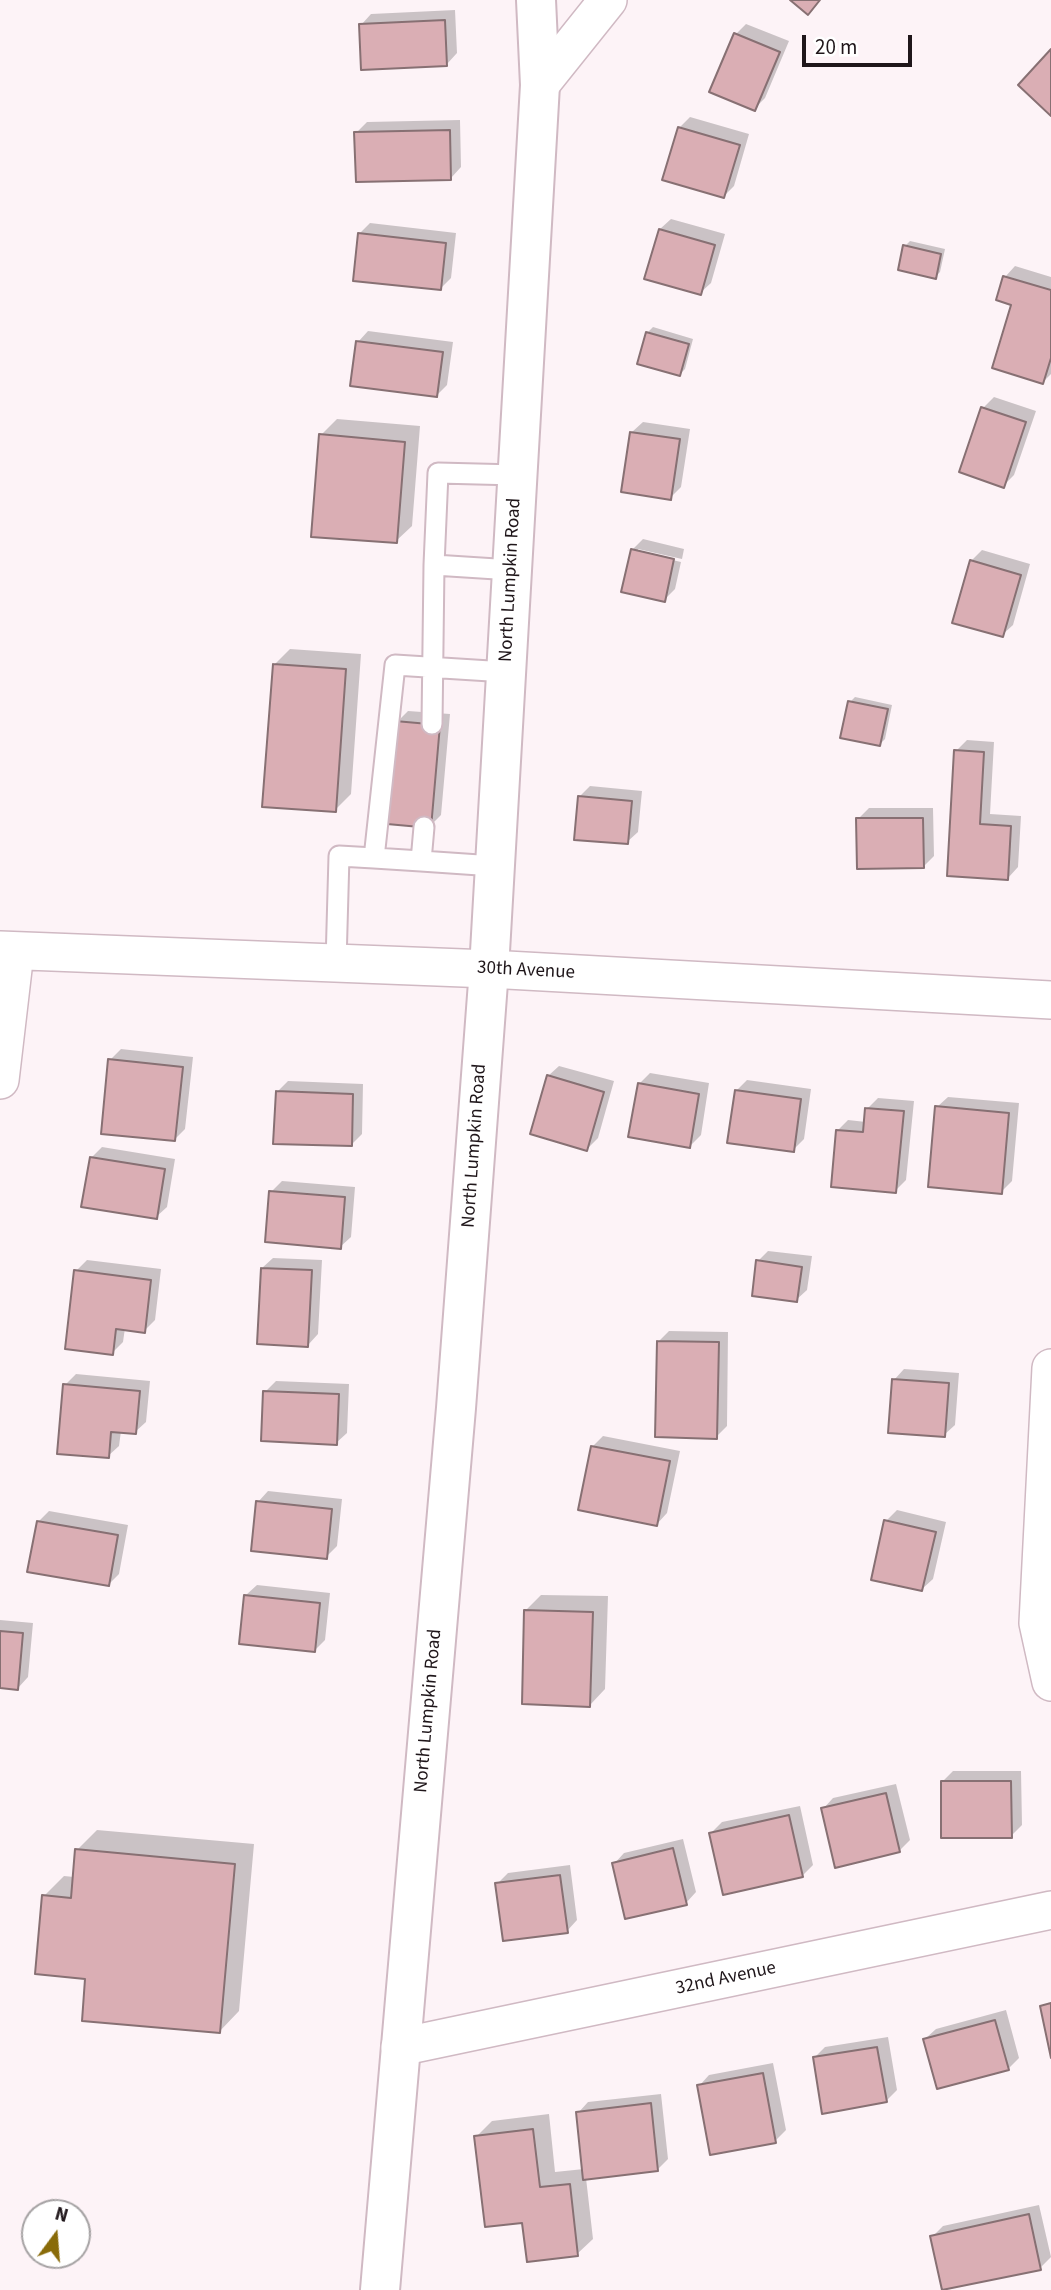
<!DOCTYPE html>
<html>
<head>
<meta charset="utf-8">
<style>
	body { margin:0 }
	#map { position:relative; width:1051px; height:2290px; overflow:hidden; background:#fdf3f7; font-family:"Source Sans 3",sans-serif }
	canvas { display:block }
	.north { position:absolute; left:21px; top:2199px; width:70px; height:70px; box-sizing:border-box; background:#fff; border:2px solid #a5a2a3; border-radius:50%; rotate:16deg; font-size:19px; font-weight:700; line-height:28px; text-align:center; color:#1f161a }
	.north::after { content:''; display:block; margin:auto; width:24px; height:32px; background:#896b09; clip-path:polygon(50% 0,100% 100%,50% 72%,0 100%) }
	.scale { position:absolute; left:802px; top:35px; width:110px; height:32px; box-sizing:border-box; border:4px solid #1f161a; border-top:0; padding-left:9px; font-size:21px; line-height:24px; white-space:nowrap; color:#1f161a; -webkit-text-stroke:5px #fff; paint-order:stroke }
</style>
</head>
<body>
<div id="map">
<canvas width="1051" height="2290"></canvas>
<div class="north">N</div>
<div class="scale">20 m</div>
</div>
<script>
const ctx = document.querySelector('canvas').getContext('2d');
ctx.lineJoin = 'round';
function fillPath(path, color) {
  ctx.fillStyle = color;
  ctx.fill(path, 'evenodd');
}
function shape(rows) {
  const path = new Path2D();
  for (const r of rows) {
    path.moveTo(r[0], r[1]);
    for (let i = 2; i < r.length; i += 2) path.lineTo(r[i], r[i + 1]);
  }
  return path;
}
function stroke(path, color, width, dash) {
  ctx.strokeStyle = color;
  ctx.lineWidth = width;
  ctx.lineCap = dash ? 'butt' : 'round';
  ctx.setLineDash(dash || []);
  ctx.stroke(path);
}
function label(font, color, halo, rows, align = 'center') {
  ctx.font = font + ' "Source Sans 3",sans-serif';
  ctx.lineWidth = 6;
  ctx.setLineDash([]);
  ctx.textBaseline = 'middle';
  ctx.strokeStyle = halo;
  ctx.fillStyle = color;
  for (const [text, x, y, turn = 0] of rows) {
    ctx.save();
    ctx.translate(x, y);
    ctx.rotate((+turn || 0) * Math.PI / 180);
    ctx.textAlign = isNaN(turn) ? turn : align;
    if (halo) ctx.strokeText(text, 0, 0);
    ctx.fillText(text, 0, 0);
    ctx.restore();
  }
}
fillPath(shape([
	[455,10,457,53,447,64,361,25,371,14],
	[746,24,789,41,765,98,754,109,736,34],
	[690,117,749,134,734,186,724,196,679,128],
	[460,120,461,167,451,178,356,133,367,122],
	[671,219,725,234,711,283,700,293,660,229],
	[370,223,456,233,451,278,440,289,359,234],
	[910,241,945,249,940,272,935,277,905,246],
	[1015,266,1051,277,1051,374,1043,382,1005,277],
	[653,327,693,339,685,369,680,374,639,363,648,332],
	[368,331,453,342,447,385,437,395,358,342],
	[994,397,1036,411,1014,475,1003,486,961,471,983,408],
	[337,419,420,426,412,526,396,541,321,435],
	[643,422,690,429,681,487,670,498,632,432],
	[643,539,684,549,682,559,638,549,638,552,681,562,675,589,664,600,632,550],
	[982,550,1030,564,1013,625,1002,635,971,561],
	[290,649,361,654,351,794,335,810,274,665],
	[855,697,892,705,885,739,880,744,850,702],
	[408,711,450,714,441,815,430,826,397,722],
	[967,740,994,742,990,814,1021,816,1018,867,1008,878,949,875,956,751],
	[590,786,642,791,638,832,627,842,579,797],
	[869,808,933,808,934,856,923,867,858,819],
	[121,1049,193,1057,185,1129,175,1139,110,1060],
	[559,1066,614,1081,598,1138,587,1149,548,1076],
	[650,1073,709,1083,701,1135,690,1146,639,1084],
	[747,1080,811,1089,804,1139,793,1150,736,1091],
	[288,1081,363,1084,362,1134,351,1145,277,1092],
	[948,1097,1019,1103,1012,1181,1001,1192,937,1107],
	[878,1098,914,1101,906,1180,895,1191,837,1131,848,1120,866,1122,867,1109],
	[102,1147,175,1159,167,1207,156,1217,91,1158],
	[282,1181,355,1187,351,1237,340,1247,271,1192],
	[768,1251,812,1256,807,1290,796,1300,758,1261],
	[273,1258,322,1260,318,1334,308,1345,262,1268],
	[87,1260,161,1269,155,1320,144,1331,125,1328,123,1342,112,1353,76,1271],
	[669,1331,728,1332,727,1426,716,1437,658,1342],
	[904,1369,959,1373,955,1425,944,1435,894,1380],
	[76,1374,150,1381,146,1422,135,1432,121,1431,119,1446,108,1456,65,1385],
	[276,1381,349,1384,347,1433,336,1443,265,1392],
	[603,1436,680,1451,667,1513,657,1524,592,1447],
	[268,1491,342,1499,337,1546,326,1557,258,1502],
	[897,1510,946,1522,933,1579,922,1589,886,1521],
	[49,1511,128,1525,119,1574,108,1585,38,1522],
	[257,1585,330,1593,325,1640,314,1651,246,1595],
	[541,1595,608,1596,605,1689,590,1705,526,1610],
	[0,1620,33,1623,28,1677,18,1688,0,1686],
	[953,1771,1021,1771,1022,1825,1011,1836,942,1782],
	[896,1784,910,1840,899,1851,823,1809,833,1798],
	[800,1806,813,1865,802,1876,711,1833,722,1822],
	[97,1830,254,1844,239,2011,219,2032,87,1977,44,1896,64,1876,74,1877,77,1850],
	[683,1839,696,1892,686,1903,614,1864,624,1853],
	[570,1865,577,1920,567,1931,497,1884,508,1873],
	[1006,2010,1019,2058,1008,2069,925,2039,936,2029],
	[888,2037,897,2090,886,2101,814,2058,825,2047],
	[773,2063,786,2130,775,2141,699,2086,709,2075],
	[661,2094,668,2159,657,2170,586,2178,593,2239,577,2254,524,2221,476,2137,492,2121,549,2114,555,2172,584,2169,578,2113,588,2102],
	[1039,2205,1051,2257,1040,2268,932,2237,943,2226]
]), '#0003');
const building = shape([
	[790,0,820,0,808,15,790,0],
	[445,20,447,66,361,70,359,24,445,20],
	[734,33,780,52,755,111,709,92,734,33],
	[1051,49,1051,116,1018,85,1051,49],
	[678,127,740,145,724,198,662,180,678,127],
	[450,130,451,180,356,182,354,132,450,130],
	[659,229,715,245,701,295,644,279,659,229],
	[358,233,446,243,441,290,353,281,358,233],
	[903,245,941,254,936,279,898,270,903,245],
	[1003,276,1051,290,1051,358,1043,384,992,368,1011,305,996,300,1003,276],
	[646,332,689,344,680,376,637,364,646,332],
	[356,341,443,352,437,397,350,386,356,341],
	[981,407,1026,422,1004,488,959,472,981,407],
	[630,432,680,439,671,500,621,492,630,432],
	[319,434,405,442,397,543,311,537,319,434],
	[631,549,674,559,665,602,621,592,631,549],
	[970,560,1021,575,1003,637,952,623,970,560],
	[273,664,346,669,336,812,262,807,273,664],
	[848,701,888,709,880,746,840,738,848,701],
	[395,721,440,725,431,828,387,824,395,721],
	[954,750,984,752,980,824,1011,826,1008,880,947,876,954,750],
	[578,796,632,801,628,844,574,840,578,796],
	[856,818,923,818,924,868,857,869,856,818],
	[108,1059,183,1067,175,1141,101,1134,108,1059],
	[547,1075,604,1092,587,1151,530,1134,547,1075],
	[638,1083,699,1094,690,1148,628,1137,638,1083],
	[735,1090,801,1099,794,1152,727,1143,735,1090],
	[276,1091,353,1094,352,1146,273,1144,276,1091],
	[935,1106,1009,1113,1002,1194,928,1187,935,1106],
	[865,1108,904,1111,896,1193,831,1187,836,1130,863,1132,865,1108],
	[90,1157,165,1169,157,1219,81,1207,90,1157],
	[269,1191,345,1197,341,1249,265,1242,269,1191],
	[756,1260,802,1267,797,1302,752,1296,756,1260],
	[261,1268,312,1270,308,1347,257,1344,261,1268],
	[74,1270,151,1280,145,1333,116,1329,113,1355,65,1349,74,1270],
	[657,1341,719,1342,717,1439,655,1437,657,1341],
	[892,1379,949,1383,945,1437,888,1433,892,1379],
	[63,1384,140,1391,136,1434,111,1432,109,1458,57,1454,63,1384],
	[263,1391,339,1394,337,1445,261,1441,263,1391],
	[591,1446,670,1461,657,1526,578,1510,591,1446],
	[256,1501,332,1509,327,1559,251,1551,256,1501],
	[884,1520,936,1532,922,1591,871,1580,884,1520],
	[37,1521,118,1535,109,1586,27,1572,37,1521],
	[244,1595,320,1603,315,1652,239,1644,244,1595],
	[524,1610,593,1612,590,1707,522,1704,524,1610],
	[0,1631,23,1633,18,1690,0,1688,0,1631],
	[941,1781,1011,1781,1012,1838,941,1838,941,1781],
	[886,1793,900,1852,835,1868,821,1808,886,1793],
	[789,1815,803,1877,723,1895,709,1833,789,1815],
	[673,1848,687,1905,625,1919,612,1863,673,1848],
	[75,1849,235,1864,220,2033,82,2021,85,1979,35,1974,42,1895,71,1898,75,1849],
	[560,1875,568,1933,503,1941,495,1883,560,1875],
	[1051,2003,1051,2058,1040,2006,1051,2003],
	[995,2020,1009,2070,937,2089,923,2039,995,2020],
	[877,2047,887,2102,822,2114,813,2057,877,2047],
	[763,2073,776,2143,710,2155,697,2085,763,2073],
	[651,2103,658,2171,583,2180,576,2112,651,2103],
	[533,2129,540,2187,570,2184,578,2256,527,2262,522,2223,485,2227,474,2136,533,2129],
	[1029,2214,1041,2270,942,2290,930,2236,1029,2214]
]);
fillPath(building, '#daaeb4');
stroke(building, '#877073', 2);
const service = shape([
	[434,565,438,473,517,475],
	[432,724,434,565,512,570],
	[374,858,421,861,424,827],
	[421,861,494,866],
	[336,963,339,856,374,858,395,665,506,672]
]);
const minor = shape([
	[540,85,608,0],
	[0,950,489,969,1051,1000],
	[0,1080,15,952],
	[1051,1368,1038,1623,1051,1682],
	[400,2047,1051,1910]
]);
const tertiary = shape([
	[380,2290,456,1408,489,969,540,85,536,0]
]);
stroke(service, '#d0b9c3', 23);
stroke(minor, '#d0b9c3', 40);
stroke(tertiary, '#d0b9c3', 42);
stroke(service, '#fff', 19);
stroke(minor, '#fff', 37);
stroke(tertiary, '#fff', 38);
label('19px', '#1f161a', '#fff', [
	["North Lumpkin Road",511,580,-87],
	["30th Avenue",526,971,3],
	["North Lumpkin Road",475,1146,-86],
	["North Lumpkin Road",429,1711,-85],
	["32nd Avenue",726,1979,-12]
]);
</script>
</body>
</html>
